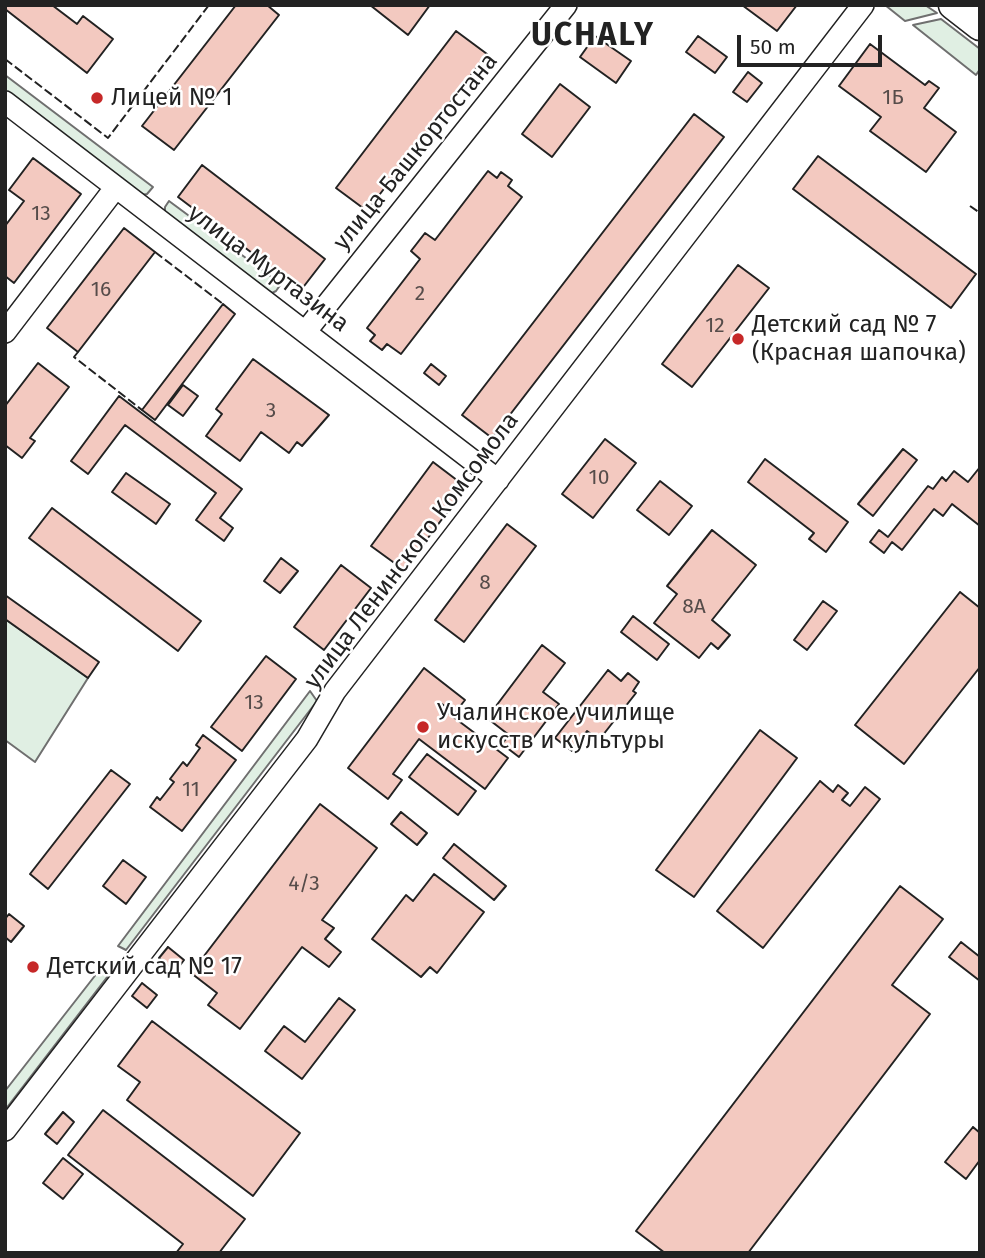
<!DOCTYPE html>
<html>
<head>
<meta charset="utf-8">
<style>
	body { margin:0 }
	#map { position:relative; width:985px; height:1258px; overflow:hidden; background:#fff; font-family:"Fira Sans",sans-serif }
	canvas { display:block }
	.frame { position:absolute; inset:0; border:7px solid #222; pointer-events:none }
	.scale { position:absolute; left:737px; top:35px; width:145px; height:32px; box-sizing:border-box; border:4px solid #222; border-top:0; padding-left:9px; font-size:21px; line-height:24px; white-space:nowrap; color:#222; -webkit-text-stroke:5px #fff; paint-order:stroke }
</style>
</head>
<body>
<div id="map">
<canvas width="985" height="1258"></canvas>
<div class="frame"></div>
<div class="scale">50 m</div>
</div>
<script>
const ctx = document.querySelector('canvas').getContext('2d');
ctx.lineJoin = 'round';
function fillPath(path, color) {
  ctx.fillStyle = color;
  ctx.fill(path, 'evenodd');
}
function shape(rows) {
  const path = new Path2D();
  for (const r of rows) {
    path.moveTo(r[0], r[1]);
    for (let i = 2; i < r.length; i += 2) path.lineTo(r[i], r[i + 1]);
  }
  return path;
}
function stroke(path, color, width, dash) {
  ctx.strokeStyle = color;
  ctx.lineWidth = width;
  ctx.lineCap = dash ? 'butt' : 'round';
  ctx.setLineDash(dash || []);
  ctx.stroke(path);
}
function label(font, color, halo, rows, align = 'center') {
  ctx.font = font + ' "Fira Sans",sans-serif';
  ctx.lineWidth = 5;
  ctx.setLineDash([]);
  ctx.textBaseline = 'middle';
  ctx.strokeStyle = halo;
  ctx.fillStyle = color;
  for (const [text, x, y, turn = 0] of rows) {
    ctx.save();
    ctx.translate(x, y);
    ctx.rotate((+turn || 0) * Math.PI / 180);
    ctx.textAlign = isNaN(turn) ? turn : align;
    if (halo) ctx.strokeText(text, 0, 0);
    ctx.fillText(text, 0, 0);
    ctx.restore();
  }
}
const green = shape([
	[885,5,925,5,937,13,905,21,885,5],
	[941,19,980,49,980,69,976,75,913,25,941,19],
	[5,75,153,187,147,194,141,195,5,91,5,75],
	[169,201,281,284,276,291,272,293,165,214,165,207,169,201],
	[5,619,88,678,35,762,5,740,5,619],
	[310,691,317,701,126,950,118,946,310,691],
	[101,968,111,972,5,1110,5,1091,101,968]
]);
fillPath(green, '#e0efe3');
stroke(green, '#6f6f6f', 2);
const building = shape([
	[5,5,52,5,77,24,83,16,113,39,87,73,5,9,5,5],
	[236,5,267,5,279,15,174,150,142,126,236,5],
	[370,5,430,5,408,35,370,5],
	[742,5,797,5,777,31,742,5],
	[456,31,487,54,367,211,336,188,456,31],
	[595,36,631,61,616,83,580,57,595,36],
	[698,36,727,57,715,73,686,52,698,36],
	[870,44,925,85,929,81,939,88,924,108,956,132,926,172,870,131,881,117,839,86,870,44],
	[748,72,762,83,747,102,733,92,748,72],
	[560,84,590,107,552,157,522,134,560,84],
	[694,114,724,137,492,438,462,415,694,114],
	[818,156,976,274,951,308,793,189,818,156],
	[33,158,81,194,14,283,5,276,5,226,24,201,9,190,33,158],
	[202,165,325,259,301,290,178,197,202,165],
	[488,171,497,178,501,172,512,180,508,186,522,197,401,354,387,344,382,350,370,341,375,335,367,328,420,259,411,251,425,233,435,240,488,171],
	[124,228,155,252,78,352,47,328,124,228],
	[738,265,769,288,692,387,662,364,738,265],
	[223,304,235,314,155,420,142,410,223,304],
	[253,359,329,415,302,446,297,442,289,453,261,432,240,461,206,436,222,414,216,409,253,359],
	[38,363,69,387,30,438,35,441,22,458,5,445,5,406,38,363],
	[431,364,446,376,439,385,424,373,431,364],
	[183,385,198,396,183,416,168,405,183,385],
	[119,396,242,489,220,518,233,528,224,541,196,520,216,493,125,425,88,474,71,461,119,396],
	[605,439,636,463,593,518,562,494,605,439],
	[903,449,917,460,873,516,858,504,903,449],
	[765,459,848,522,826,552,809,539,814,533,748,482,765,459],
	[433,462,466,487,404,570,371,546,433,462],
	[980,467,980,526,952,504,943,516,934,509,902,550,892,542,884,553,870,542,879,530,888,537,928,486,933,489,942,477,946,481,954,471,968,482,980,467],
	[126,473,170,504,156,524,112,492,126,473],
	[660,481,692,506,669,535,637,510,660,481],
	[52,508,201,621,178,651,29,538,52,508],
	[507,524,536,546,464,642,435,620,507,524],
	[712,530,756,565,712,620,730,635,718,649,711,643,699,658,654,623,677,594,667,586,712,530],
	[281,558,298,571,280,593,264,581,281,558],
	[341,565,371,588,324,650,294,627,341,565],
	[960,592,980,608,980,667,904,764,855,725,960,592],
	[5,595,99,662,88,678,5,619,5,595],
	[823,601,837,611,807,650,794,640,823,601],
	[633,616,669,644,657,660,621,632,633,616],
	[542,645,565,663,543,692,559,704,519,757,502,744,509,735,487,718,542,645],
	[266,656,296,679,242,751,211,727,266,656],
	[424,668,465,700,454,714,442,704,440,707,508,758,485,789,419,739,393,774,402,780,388,799,348,768,424,668],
	[608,670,621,681,628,673,639,682,633,691,636,693,599,740,587,731,572,751,555,738,608,670],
	[760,730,797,758,694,897,656,870,760,730],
	[203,735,236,760,182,831,150,807,157,797,160,800,174,782,170,779,183,762,187,766,200,748,196,745,203,735],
	[427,754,476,791,458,815,409,777,427,754],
	[111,770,130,784,48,889,30,874,111,770],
	[820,781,833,792,838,785,848,793,842,800,850,806,865,787,880,799,763,948,717,911,820,781],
	[320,804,377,848,322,920,334,928,325,939,341,952,329,967,302,947,240,1029,208,1005,217,993,191,973,320,804],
	[401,812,427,833,417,845,391,824,401,812],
	[454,844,506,886,494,900,443,858,454,844],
	[123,860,146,877,126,904,103,886,123,860],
	[434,874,484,912,437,973,430,967,421,977,372,939,406,895,413,901,434,874],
	[900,886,943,919,892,985,930,1014,748,1253,665,1253,636,1231,900,886],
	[9,914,24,926,11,942,5,937,5,919,9,914],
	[961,942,980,957,980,981,949,957,961,942],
	[168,947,184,960,175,972,159,958,168,947],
	[142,983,157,995,147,1008,132,996,142,983],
	[339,998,355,1010,302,1079,265,1051,284,1026,305,1042,339,998],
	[152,1021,300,1133,253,1196,127,1100,140,1082,118,1066,152,1021],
	[103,1110,245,1219,219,1253,176,1253,183,1244,68,1155,103,1110],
	[63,1112,74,1122,57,1144,45,1134,63,1112],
	[973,1127,980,1133,980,1160,966,1179,945,1162,973,1127],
	[63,1158,83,1174,63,1199,43,1183,63,1158]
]);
fillPath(building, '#f3c9c0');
stroke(building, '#222', 2);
const minor = shape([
	[5,102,498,480],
	[306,331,566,5],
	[5,332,116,187],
	[5,1130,307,739,335,691,863,5]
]);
const major = shape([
	[953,5,980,26]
]);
stroke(minor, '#222', 24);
stroke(major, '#222', 31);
stroke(minor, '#fff', 21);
stroke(major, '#fff', 28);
stroke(shape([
	[5,59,108,138,209,5],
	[970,206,980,213],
	[155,252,223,304],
	[78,352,74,357,142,410]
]), '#222', 2, [9, 3.5]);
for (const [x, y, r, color] of [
	[97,98,7,"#c62828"],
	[738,339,7,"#c62828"],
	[423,727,7,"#c62828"],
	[33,967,7,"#c62828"]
]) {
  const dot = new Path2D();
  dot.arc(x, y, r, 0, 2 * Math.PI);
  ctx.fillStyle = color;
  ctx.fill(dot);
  stroke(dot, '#fff', 2.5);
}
label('21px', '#564c4a', null, [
	["1Б",893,98],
	["13",41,214],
	["16",101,290],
	["2",420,294],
	["12",715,326],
	["3",271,411],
	["10",599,478],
	["8",485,583],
	["8А",694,607],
	["13",254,703],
	["11",191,790],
	["4/3",304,884]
]);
label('24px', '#222', '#fff', [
	["Лицей № 1",111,98],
	["Детский сад № 7",752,325],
	["(Красная шапочка)",752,353],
	["Учалинское училище",437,713],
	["искусств и культуры",437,741],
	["Детский сад № 17",47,967]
], 'left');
label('24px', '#222', '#fff', [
	["улица Башкортостана",416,152,-51],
	["улица Муртазина",268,269,37],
	["улица Ленинского Комсомола",412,551,-53]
]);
ctx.letterSpacing = '2px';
label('bold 32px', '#222', '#fff', [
	["UCHALY",593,36]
]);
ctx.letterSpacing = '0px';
</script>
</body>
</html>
